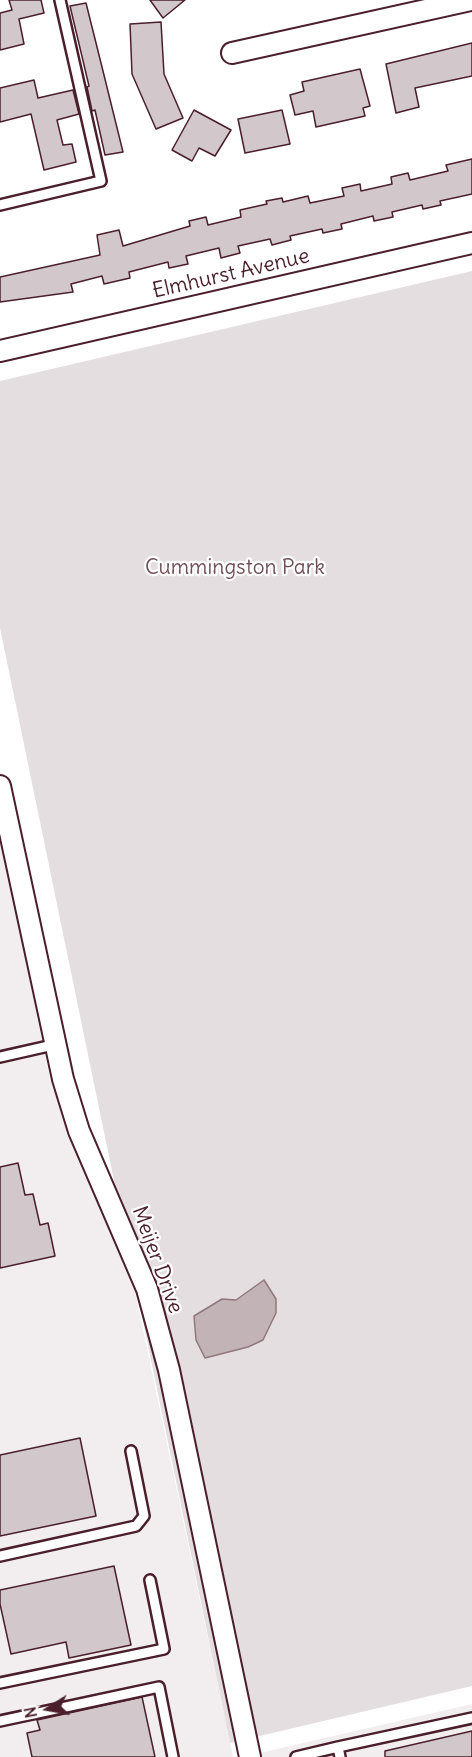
<!DOCTYPE html>
<html>
<head>
<meta charset="utf-8">
<style>
	body { margin:0 }
	#map { position:relative; width:472px; height:1757px; overflow:hidden; background:#fff; font-family:Delius,sans-serif }
	canvas { display:block }
	.north { position:absolute; left:18px; top:1679px; width:60px; height:60px; -webkit-text-stroke:4px #fff; paint-order:stroke; rotate:259deg; font-size:16px; font-weight:700; line-height:24px; text-align:center; color:#4a1f2b }
	.north::after { content:''; display:block; margin:auto; width:21px; height:27px; background:#4a1f2b; clip-path:polygon(50% 0,100% 100%,50% 72%,0 100%) }
</style>
</head>
<body>
<div id="map">
<canvas width="472" height="1757"></canvas>
<div class="north">N</div>
</div>
<script>
const ctx = document.querySelector('canvas').getContext('2d');
ctx.lineJoin = 'round';
function fillPath(path, color) {
  ctx.fillStyle = color;
  ctx.fill(path, 'evenodd');
}
function shape(rows) {
  const path = new Path2D();
  for (const r of rows) {
    path.moveTo(r[0], r[1]);
    for (let i = 2; i < r.length; i += 2) path.lineTo(r[i], r[i + 1]);
  }
  return path;
}
function stroke(path, color, width, dash) {
  ctx.strokeStyle = color;
  ctx.lineWidth = width;
  ctx.lineCap = dash ? 'butt' : 'round';
  ctx.setLineDash(dash || []);
  ctx.stroke(path);
}
function label(font, color, halo, rows, align = 'center') {
  ctx.font = font + ' Delius,sans-serif';
  ctx.lineWidth = 4.5;
  ctx.setLineDash([]);
  ctx.textBaseline = 'middle';
  ctx.strokeStyle = halo;
  ctx.fillStyle = color;
  for (const [text, x, y, turn = 0] of rows) {
    ctx.save();
    ctx.translate(x, y);
    ctx.rotate((+turn || 0) * Math.PI / 180);
    ctx.textAlign = isNaN(turn) ? turn : align;
    if (halo) ctx.strokeText(text, 0, 0);
    ctx.fillText(text, 0, 0);
    ctx.restore();
  }
}
fillPath(shape([
	[0,836,50,1079,81,1165,133,1282,233,1757,0,1757],
	[472,1704,472,1757,242,1757,264,1752]
]), '#f2eeef');
fillPath(shape([
	[472,271,472,1686,230,1743,0,628,0,381]
]), '#e5dee0');
const water = shape([
	[264,1280,276,1299,276,1313,263,1340,248,1347,205,1358,196,1340,194,1316,222,1299,236,1300,264,1280]
]);
fillPath(water, '#c1b3b6');
stroke(water, '#91787e', 1.5);
const building = shape([
	[9,0,41,0,44,13,19,19,24,44,0,50,0,13,12,10,9,0],
	[150,0,185,0,163,18,150,0],
	[86,3,101,63,123,152,105,155,95,110,92,111,87,87,89,86,70,6,86,3],
	[161,22,164,74,183,118,156,129,132,74,130,24,161,22],
	[472,43,472,76,415,88,419,107,396,113,386,64,472,43],
	[360,69,370,106,363,108,365,116,316,127,313,111,295,115,290,95,304,91,302,82,360,69],
	[34,80,38,98,73,90,79,114,57,120,63,145,72,144,76,162,44,170,31,114,0,122,0,88,34,80],
	[194,110,231,130,215,156,199,148,192,161,172,150,194,110],
	[282,110,290,144,245,153,238,119,282,110],
	[472,159,472,194,440,201,441,205,423,209,422,205,392,212,393,217,374,221,373,216,341,224,342,229,323,233,322,229,290,236,291,240,272,245,270,239,238,246,240,253,221,258,219,248,186,256,188,264,169,268,168,262,129,272,130,278,104,284,102,276,71,284,73,292,0,302,0,277,100,255,97,235,119,230,123,246,190,226,189,221,206,217,208,225,241,217,240,210,267,204,266,201,282,198,283,202,308,196,310,203,344,196,342,188,360,184,361,191,392,184,391,177,408,173,410,180,448,171,446,165,472,159],
	[18,1163,25,1195,33,1194,40,1225,48,1223,55,1256,0,1268,0,1167,18,1163],
	[80,1438,96,1516,0,1536,0,1455,80,1438],
	[114,1566,131,1645,69,1658,66,1642,11,1654,0,1604,0,1590,114,1566],
	[142,1697,155,1757,32,1757,27,1733,40,1730,37,1720,142,1697],
	[472,1731,472,1757,385,1757,385,1751,472,1731]
]);
fillPath(building, '#d2c7cb');
stroke(building, '#4a1f2b', 1.5);
const lane = shape([
	[0,205,101,181,60,0],
	[0,1057,53,1045],
	[0,1556,136,1526,144,1516,131,1451],
	[0,1683,164,1649,150,1580],
	[0,1721,159,1687,173,1757],
	[338,1747,472,1718],
	[296,1757,338,1747,340,1757]
]);
const street = shape([
	[232,53,471,0],
	[0,351,472,243],
	[0,786,63,1079,79,1131,147,1289,169,1370,250,1757]
]);
stroke(lane, '#4a1f2b', 14);
stroke(street, '#4a1f2b', 24);
stroke(lane, '#fff', 9);
stroke(street, '#fff', 20);
label('21px', '#4a1f2b', '#fff', [
	["Elmhurst Avenue",231,274,-13],
	["Meijer Drive",157,1260,70]
]);
label('21px', '#714f58', '#fff', [
	["Cummingston Park",235,568]
]);
</script>
</body>
</html>
